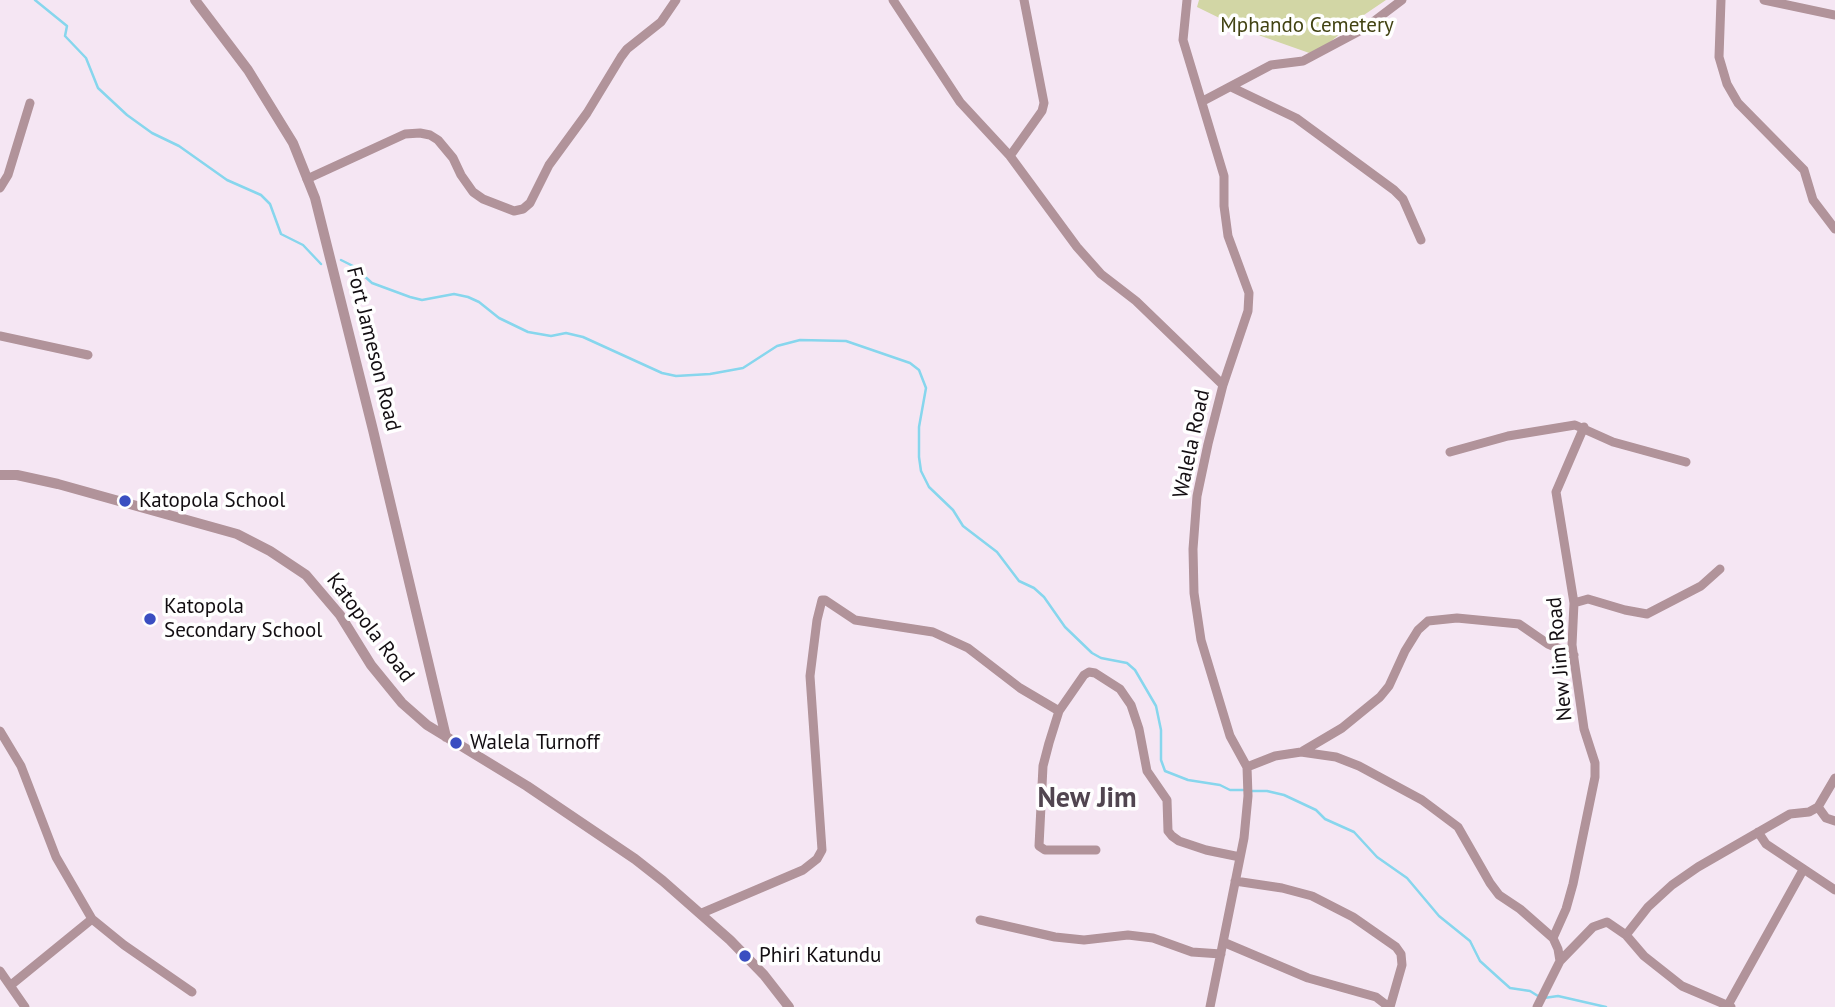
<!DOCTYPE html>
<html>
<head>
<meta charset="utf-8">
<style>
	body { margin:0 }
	canvas { display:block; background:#f5e6f3 }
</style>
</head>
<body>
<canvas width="1835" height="1007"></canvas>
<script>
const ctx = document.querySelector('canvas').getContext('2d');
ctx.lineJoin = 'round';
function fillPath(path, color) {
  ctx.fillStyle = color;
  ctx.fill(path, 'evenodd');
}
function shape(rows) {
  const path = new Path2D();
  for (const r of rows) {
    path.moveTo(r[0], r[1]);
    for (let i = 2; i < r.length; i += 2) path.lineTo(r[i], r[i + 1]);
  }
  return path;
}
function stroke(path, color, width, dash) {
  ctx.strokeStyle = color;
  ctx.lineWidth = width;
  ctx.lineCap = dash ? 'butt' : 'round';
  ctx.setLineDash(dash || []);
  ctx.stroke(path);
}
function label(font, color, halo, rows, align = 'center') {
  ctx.font = font + ' "PT Sans",sans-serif';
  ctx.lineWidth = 7;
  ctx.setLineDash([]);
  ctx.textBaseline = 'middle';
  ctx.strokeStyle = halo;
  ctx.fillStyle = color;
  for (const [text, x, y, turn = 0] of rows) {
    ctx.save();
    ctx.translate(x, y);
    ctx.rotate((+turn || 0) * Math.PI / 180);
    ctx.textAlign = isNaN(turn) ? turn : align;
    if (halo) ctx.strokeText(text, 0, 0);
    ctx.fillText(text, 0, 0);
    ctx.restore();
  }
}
fillPath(shape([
	[1199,0,1386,0,1355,21,1315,55,1244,30,1197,7]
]), '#d2d6a5');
stroke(shape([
	[35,0,67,26,65,36,86,58,98,88,127,115,152,133,179,146,227,180,261,195,270,204,281,234,303,245,321,264],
	[341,260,353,266,372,283,410,297,422,300,454,294,468,297,479,302,499,318,528,332,551,336,566,333,583,337,662,373,676,376,710,374,743,368,777,346,800,340,846,341,910,363,919,370,926,388,919,427,919,457,921,471,929,487,953,510,963,526,997,552,1019,581,1034,588,1044,597,1065,627,1092,653,1101,658,1127,663,1135,670,1156,706,1161,730,1161,760,1165,771,1188,780,1220,785,1230,790,1243,790],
	[1252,791,1267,791,1284,795,1316,810,1325,819,1354,832,1377,857,1407,878,1439,916,1470,941,1480,961,1501,980,1510,988,1530,991,1538,996],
	[1544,998,1558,996,1606,1007]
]), '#87d6ed', 2.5);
stroke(shape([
	[893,0,960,102,1010,156,1077,247,1101,274,1136,301,1223,385],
	[1187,0,1183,40,1224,176,1224,206,1228,236,1249,293,1248,311,1223,385,1208,444,1197,496,1193,549,1194,593,1201,640,1230,736,1247,767,1248,796,1244,838,1210,1007],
	[1721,0,1719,57,1727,84,1738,103,1804,170,1813,200,1835,229],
	[1764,0,1835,15],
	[1231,87,1296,118,1394,190,1403,199,1421,240],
	[1203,101,1271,65,1303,61,1365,28,1402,0],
	[1010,156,1042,111,1044,103,1024,0],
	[307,179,405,134,420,133,430,135,438,140,453,158,461,175,473,192,483,199,514,211,523,209,530,203,549,165,587,113,621,57,627,49,661,22,676,0],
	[0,188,8,175,30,103],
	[0,336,88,355],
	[1450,452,1508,436,1575,425,1613,442,1686,462],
	[1574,603,1588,599,1625,610,1647,614,1701,586,1720,569],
	[0,731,21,766,56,857,92,919,124,945,192,992],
	[1303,751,1342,728,1380,697,1389,686,1405,651,1418,630,1428,621,1457,618,1519,624,1548,644,1574,655],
	[1247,767,1275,756,1301,752,1336,757,1359,766,1422,800,1458,827,1490,883,1499,895,1520,909,1553,938,1558,949,1560,961,1537,1007],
	[1818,807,1826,818,1835,821],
	[1758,832,1766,844,1835,890],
	[1096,850,1045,850,1039,846,1043,766,1049,743,1059,711,1084,675,1089,672,1095,673,1120,689,1131,705,1139,729,1147,771,1167,800,1168,831,1172,836,1179,841,1206,850,1240,857],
	[1235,881,1282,888,1312,896,1353,917,1396,947,1401,954,1402,965,1390,1007],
	[702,913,803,870,817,859,822,850,810,676,817,620,822,600,825,600,855,620,933,632,968,648,1020,688,1059,711],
	[980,920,1055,937,1084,940,1128,935,1153,938,1192,952,1221,954],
	[1626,935,1648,907,1672,885,1698,867,1790,814,1809,812,1818,807,1835,778],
	[1553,938,1566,909,1573,884,1595,777,1595,763,1584,729,1572,645,1574,603,1556,492,1584,427],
	[1223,942,1308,978,1376,997,1389,1007],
	[1560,961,1593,927,1607,922,1626,935,1644,956,1682,986,1731,1007],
	[0,971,25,1007],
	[11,985,92,919],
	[1728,1005,1803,870]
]), '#b1939a', 9);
stroke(shape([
	[195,0,248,70,293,143,315,198,373,430,446,737],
	[0,475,17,475,58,484,237,534,270,551,306,575,340,615,371,665,402,703,427,725,527,786,635,859,663,881,730,940,764,975,789,1007]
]), '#b1939a', 10);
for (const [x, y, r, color] of [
	[125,501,7,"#3a4ec1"],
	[150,619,7,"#3a4ec1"],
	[456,743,7,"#3a4ec1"],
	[745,956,7,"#3a4ec1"]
]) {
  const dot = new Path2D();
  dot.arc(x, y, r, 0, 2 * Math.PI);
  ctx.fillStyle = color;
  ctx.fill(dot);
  stroke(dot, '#fff', 2.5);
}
label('21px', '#424313', '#fff', [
	["Mphando Cemetery",1307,26]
]);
label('21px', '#130e12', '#fff', [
	["Fort Jameson Road",373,349,76],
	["Walela Road",1192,444,-78],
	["Katopola Road",370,628,53],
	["New Jim Road",1560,659,-95]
]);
label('21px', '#130e12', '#fff', [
	["Katopola School",139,501],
	["Katopola",164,607],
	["Secondary School",164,631],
	["Walela Turnoff",470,743],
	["Phiri Katundu",759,956]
], 'left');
label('bold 28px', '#514550', '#fff', [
	["New Jim",1087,799]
]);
</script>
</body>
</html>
